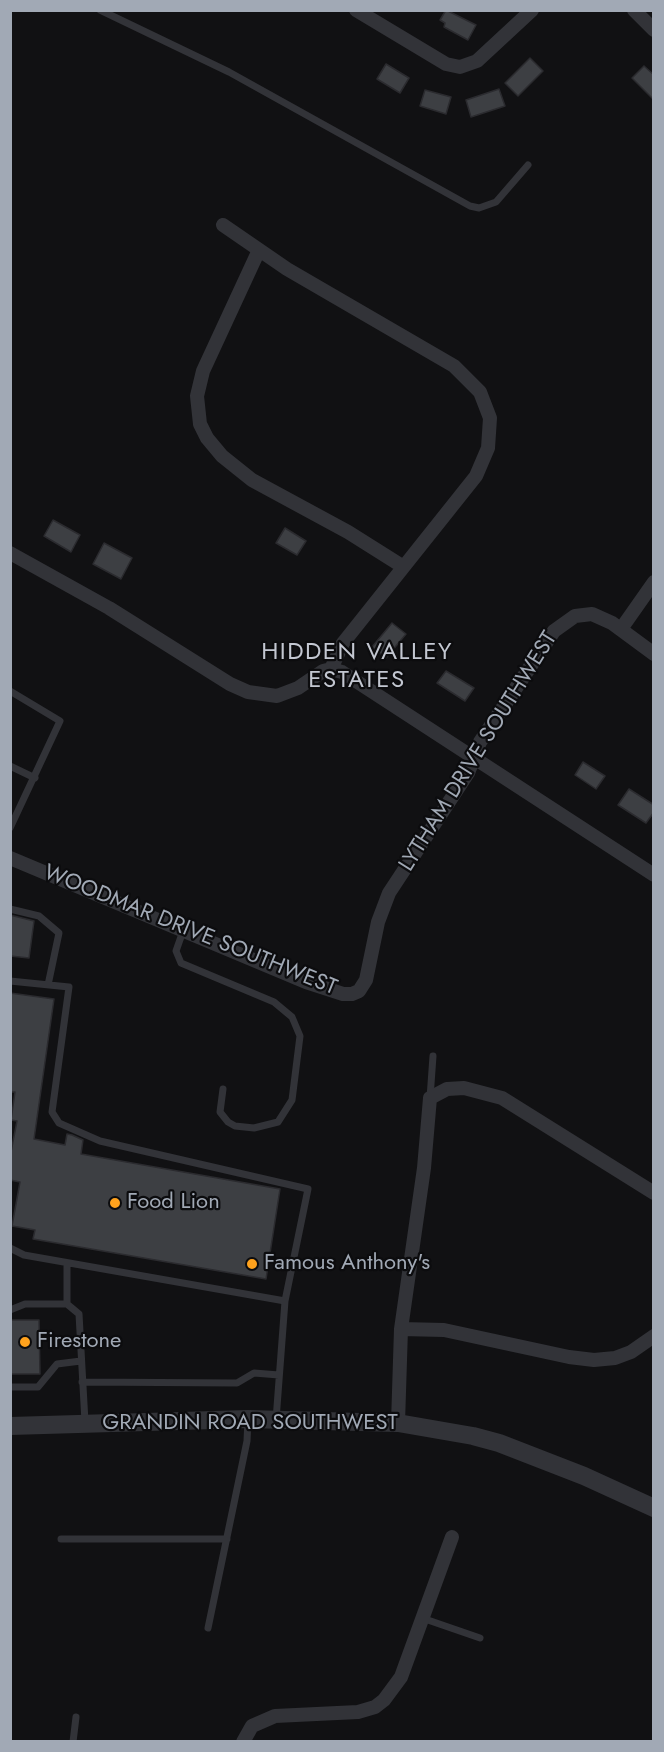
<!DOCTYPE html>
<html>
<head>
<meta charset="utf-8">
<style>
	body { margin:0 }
	#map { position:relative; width:664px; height:1752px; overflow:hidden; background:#111113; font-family:Jost,sans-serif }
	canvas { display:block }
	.frame { position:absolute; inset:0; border:12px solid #a1a9b5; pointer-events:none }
</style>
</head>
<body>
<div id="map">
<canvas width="664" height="1752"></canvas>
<div class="frame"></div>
</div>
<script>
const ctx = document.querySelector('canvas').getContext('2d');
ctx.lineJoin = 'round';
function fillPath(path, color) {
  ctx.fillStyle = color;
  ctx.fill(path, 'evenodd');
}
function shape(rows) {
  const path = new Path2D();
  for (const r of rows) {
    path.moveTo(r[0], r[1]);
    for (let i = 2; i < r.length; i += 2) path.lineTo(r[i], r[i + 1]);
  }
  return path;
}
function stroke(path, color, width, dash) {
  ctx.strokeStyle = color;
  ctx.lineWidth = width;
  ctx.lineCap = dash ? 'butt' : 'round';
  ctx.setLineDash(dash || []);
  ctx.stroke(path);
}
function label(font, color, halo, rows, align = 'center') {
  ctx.font = font + ' Jost,sans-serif';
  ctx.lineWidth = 4.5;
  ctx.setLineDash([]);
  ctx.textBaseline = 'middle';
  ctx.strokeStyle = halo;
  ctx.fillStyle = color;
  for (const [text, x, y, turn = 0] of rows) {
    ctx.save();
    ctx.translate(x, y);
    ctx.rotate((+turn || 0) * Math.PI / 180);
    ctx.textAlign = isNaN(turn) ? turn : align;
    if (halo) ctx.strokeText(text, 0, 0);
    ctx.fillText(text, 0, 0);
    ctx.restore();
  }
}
const building = shape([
	[446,10,476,25,468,40,444,27,445,23,440,20,446,10],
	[530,58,543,71,518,96,505,83,530,58],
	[386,64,409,78,400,93,377,79,386,64],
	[644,66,654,75,654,100,632,78,644,66],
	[499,89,505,106,471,117,466,100,499,89],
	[425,90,451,97,446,114,420,106,425,90],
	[53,520,80,535,71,552,44,536,53,520],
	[285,528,306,541,297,555,276,543,285,528],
	[104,543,132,558,121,579,93,564,104,543],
	[392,623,406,634,386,658,372,647,392,623],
	[446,671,474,688,465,701,437,683,446,671],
	[583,762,605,776,596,789,575,775,583,762],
	[629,789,654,805,654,812,646,823,618,805,629,789],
	[10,915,34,921,29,958,10,956,10,915],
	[10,993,54,999,34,1139,65,1145,67,1134,72,1135,83,1140,81,1154,280,1189,266,1279,33,1239,35,1230,12,1226,20,1182,10,1180,10,1157,17,1121,11,1120,15,1092,10,1092,10,993],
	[10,1320,39,1320,40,1374,11,1374,10,1320]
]);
fillPath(building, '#3d3f43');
stroke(building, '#2b2b2f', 1.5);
stroke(shape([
	[100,10,229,72,470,206,479,208,496,202,528,165],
	[10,691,60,721,10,828],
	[10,766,35,778],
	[10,909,39,916,59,933,48,985],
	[183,931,176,951,181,963,274,1002,292,1017,300,1036,292,1100,278,1122,254,1128,235,1126,228,1122,220,1112,223,1089],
	[10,981,69,987,52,1112,59,1123,100,1141,308,1189,285,1301],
	[430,1098,433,1056],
	[10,1248,24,1255,285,1301,276,1420],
	[67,1263,67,1304,79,1314,85,1422],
	[10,1310,25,1304,67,1304],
	[82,1382,237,1383,254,1373,279,1375],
	[10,1387,38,1387,57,1364,81,1361],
	[61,1539,227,1539],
	[422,1618,480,1638],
	[208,1628,247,1441,248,1419],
	[73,1742,76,1717]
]), '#323338', 7);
stroke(shape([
	[356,10,446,64,460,67,477,61,532,10],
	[634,10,654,30],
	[223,225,287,269,454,366,480,392,490,418,488,448,476,476,343,643,331,669],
	[259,250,203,371,197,396,200,424,207,438,222,456,252,480,348,532,402,566],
	[10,553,109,608,230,684,248,692,277,696,298,688,323,671,331,669,342,672,654,875],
	[621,629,654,582],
	[10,858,306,982,343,994,352,994,359,991,366,980,378,922,389,893,468,773,480,742,554,631,575,616,592,614,612,623,654,654],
	[401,1329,444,1330,569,1357,594,1360,615,1358,631,1352,654,1336],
	[398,1423,401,1329,424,1168,430,1098,447,1089,464,1088,502,1098,654,1193],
	[243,1742,252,1726,275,1716,358,1712,375,1707,384,1700,401,1677,452,1537]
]), '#323338', 14);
stroke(shape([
	[10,1426,248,1419,398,1423,473,1436,499,1443,584,1476,654,1508]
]), '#323338', 18);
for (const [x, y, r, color] of [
	[115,1203,6,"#ffa21d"],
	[252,1264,6,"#ffa21d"],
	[25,1342,6,"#ffa21d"]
]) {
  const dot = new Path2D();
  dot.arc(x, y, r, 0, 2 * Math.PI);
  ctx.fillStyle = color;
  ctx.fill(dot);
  stroke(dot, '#0c0c0e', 2);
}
label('22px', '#a1a9b5', '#0c0c0e', [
	["LYTHAM DRIVE SOUTHWEST",479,752,-58],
	["WOODMAR DRIVE SOUTHWEST",190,931,22],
	["GRANDIN ROAD SOUTHWEST",250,1424]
]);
label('22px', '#a1a9b5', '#0c0c0e', [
	["Food Lion",127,1203],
	["Famous Anthony's",264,1264],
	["Firestone",37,1342]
], 'left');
ctx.letterSpacing = '1.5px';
label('24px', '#c3c7d1', '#0c0c0e', [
	["HIDDEN VALLEY",357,653],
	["ESTATES",357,681]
]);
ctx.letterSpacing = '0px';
</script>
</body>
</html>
